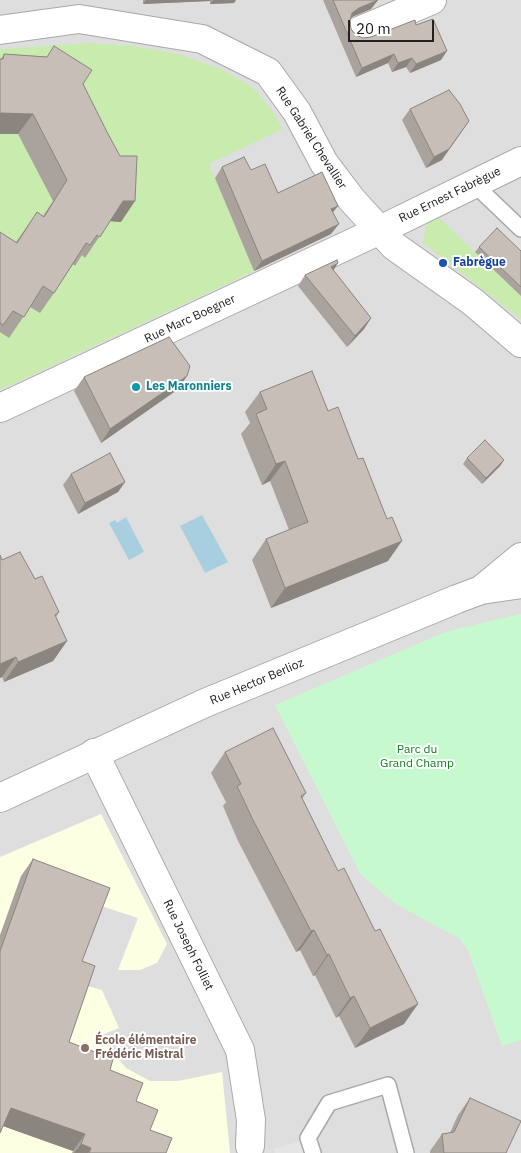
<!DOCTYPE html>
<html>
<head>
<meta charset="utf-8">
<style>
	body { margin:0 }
	#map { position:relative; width:521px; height:1153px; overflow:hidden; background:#f1efe8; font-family:"IBM Plex Sans",sans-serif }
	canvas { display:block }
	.scale { position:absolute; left:348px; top:20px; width:86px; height:22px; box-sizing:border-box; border:2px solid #212121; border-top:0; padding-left:6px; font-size:15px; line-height:18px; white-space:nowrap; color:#212121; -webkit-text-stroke:4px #fff; paint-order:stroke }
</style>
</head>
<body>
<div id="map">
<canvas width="521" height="1153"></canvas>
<div class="scale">20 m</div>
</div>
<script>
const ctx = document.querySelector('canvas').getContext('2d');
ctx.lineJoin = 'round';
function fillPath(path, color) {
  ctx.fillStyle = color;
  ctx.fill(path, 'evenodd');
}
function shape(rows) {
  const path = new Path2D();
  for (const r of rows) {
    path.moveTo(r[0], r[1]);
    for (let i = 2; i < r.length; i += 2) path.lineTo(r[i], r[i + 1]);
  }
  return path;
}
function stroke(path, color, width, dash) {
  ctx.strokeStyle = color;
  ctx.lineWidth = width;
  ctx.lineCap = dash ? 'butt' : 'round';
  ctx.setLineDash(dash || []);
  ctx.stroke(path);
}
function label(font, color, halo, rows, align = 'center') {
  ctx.font = font + ' "IBM Plex Sans",sans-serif';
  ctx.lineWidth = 4;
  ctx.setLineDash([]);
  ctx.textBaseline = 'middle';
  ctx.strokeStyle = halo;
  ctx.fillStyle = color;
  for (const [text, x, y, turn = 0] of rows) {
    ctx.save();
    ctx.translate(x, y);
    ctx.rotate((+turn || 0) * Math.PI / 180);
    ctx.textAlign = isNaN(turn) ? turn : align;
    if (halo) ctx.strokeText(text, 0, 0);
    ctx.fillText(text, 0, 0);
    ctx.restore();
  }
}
fillPath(shape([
	[0,0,521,0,521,1153,0,1153]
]), '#dfdede');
fillPath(shape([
	[101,814,167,944,157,963,140,970,118,970,138,918,98,905,69,981,102,990,119,1028,99,1036,126,1068,150,1081,178,1081,222,1072,230,1153,0,1153,0,857]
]), '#fdffe3');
fillPath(shape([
	[90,43,133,46,178,54,221,69,252,87,272,111,283,129,209,164,254,271,0,390,0,49],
	[437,216,521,296,521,319,423,243,428,220]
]), '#c8ebae');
fillPath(shape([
	[521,614,521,1040,502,1046,468,950,460,939,396,904,361,875,275,705,448,631]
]), '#c6face');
fillPath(shape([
	[313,1137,320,1153,275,1153,274,1149]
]), '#e5e5e5');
fillPath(shape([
	[202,515,228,562,205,573,180,526],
	[126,517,144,552,129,560,109,523,115,520,117,523]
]), '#a8cfdf');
const service = shape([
	[473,183,521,229],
	[313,1153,308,1138,329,1103,388,1085,406,1153]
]);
const minor = shape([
	[0,30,79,19,202,39,268,72,297,112,324,163,352,200,394,246,473,302,521,343],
	[359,31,432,0],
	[0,408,380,230,521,161],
	[481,590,521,557],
	[94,753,240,1050,251,1120,250,1146]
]);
const tertiary = shape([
	[0,798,205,703,457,599,481,590,521,584]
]);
stroke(service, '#a8a8a8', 18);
stroke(minor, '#a8a8a8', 30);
stroke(tertiary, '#a8a8a8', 30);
stroke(service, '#fff', 15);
stroke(minor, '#fff', 28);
stroke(tertiary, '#fff', 28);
fillPath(shape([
	[143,0,236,0,234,3,210,4,210,1,143,4],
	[323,0,378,0,371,9,352,17,350,19,350,21,351,29,356,35,363,38,371,37,416,25,441,60,410,73,406,67,392,72,388,63,356,77],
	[54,46,83,84,121,222,110,221,85,258,82,255,75,266,73,264,54,293,40,313,30,307,9,338,0,332,0,233,16,242,37,212,43,216,53,201,18,134,0,134,0,59,1,59,4,54,47,57],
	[410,109,442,160,426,168,402,120],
	[222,167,278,193,333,213,331,234,254,271,215,178],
	[479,247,521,251,521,296,475,252],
	[333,270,371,318,364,329,347,347,298,286,305,275],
	[187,376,177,390,101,443,74,391,84,377],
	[260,392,388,561,271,608,252,560,266,539,289,530,270,481,262,485,241,434,250,423,245,412],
	[467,458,504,460,500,466,482,484,463,464],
	[71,474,125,482,118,492,78,514,63,485],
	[0,555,2,560,35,579,59,612,56,617,67,641,53,661,4,682,2,677,0,678],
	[225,752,306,793,302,799,404,1024,355,1048,339,1016,336,1018,315,975,313,976,300,950,296,952,238,841,223,806,226,802,211,773],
	[33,859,82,961,69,1042,110,1070,136,1101,150,1130,166,1153,72,1153,73,1151,3,1126,0,1133,0,935,21,876],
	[470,1098,506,1153,430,1153,430,1151,442,1134,450,1133,458,1115]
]), '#aaa39d');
fillPath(shape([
	[146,0,211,0,210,1,143,4],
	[213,0,236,0,234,3,210,4],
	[378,0,371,9,352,17,346,22,352,13,359,8],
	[447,51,441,60,410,73,416,64],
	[394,54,388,63,356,77,362,68],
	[412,58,406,67,392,72,398,63],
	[0,113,33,114,18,134,0,134],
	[469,121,442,160,426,168,434,157],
	[123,201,135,201,121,222,108,221],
	[338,206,330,216,331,209],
	[339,224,331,234,254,271,262,261],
	[338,263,331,274,331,267],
	[371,318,364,329,347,347,355,336],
	[187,376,177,390,101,443,110,429],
	[504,460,500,466,482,484,486,478],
	[285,461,270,481,262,485,276,464],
	[125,482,118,492,78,514,85,503],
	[402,541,388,561,271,608,285,588],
	[67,641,53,661,4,682,18,662],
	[16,657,2,677,0,678,0,664],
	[314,930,300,950,296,952,311,931],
	[329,954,315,975,313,976,327,955],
	[354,996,339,1016,336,1018,350,998],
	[418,1004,404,1024,355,1048,370,1028],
	[11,1108,85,1134,73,1151,0,1125],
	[81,1144,91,1148,88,1153,74,1153]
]), '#8b8580');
const building = shape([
	[333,0,378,0,359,8,352,13,350,21,351,29,356,35,363,38,371,37,415,20,416,25,433,19,447,51,416,64,412,58,398,63,394,54,362,68,333,0],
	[54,46,92,70,83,84,107,132,120,156,137,156,135,201,123,201,100,237,97,235,90,245,86,243,54,293,43,286,24,317,13,311,3,325,0,323,0,232,17,243,37,212,44,217,67,180,33,114,0,113,0,59,3,59,4,54,47,57,54,46],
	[449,90,460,104,469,121,449,149,434,157,410,109,449,90],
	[244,157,251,170,265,164,278,193,322,172,338,206,331,209,339,224,262,261,222,167,244,157],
	[497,228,521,251,521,287,479,247,497,228],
	[337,260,338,263,331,267,371,318,355,336,305,275,337,260],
	[169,337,190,366,187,376,110,429,84,377,169,337],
	[312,371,328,411,338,407,358,459,363,458,387,519,392,517,402,541,285,588,266,539,308,522,285,461,276,464,256,414,267,409,260,392,312,371],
	[485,440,504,460,486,478,467,458,485,440],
	[110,453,125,482,85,503,71,474,110,453],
	[20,552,35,579,42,576,59,612,55,615,67,641,18,662,16,657,0,664,0,555,2,560,20,552],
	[273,728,306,793,301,796,338,871,344,868,375,931,380,929,418,1004,370,1028,354,996,350,998,329,954,327,955,314,930,311,931,253,820,237,786,241,784,225,752,273,728],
	[33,859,110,888,82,961,95,966,69,1042,113,1059,110,1070,143,1083,136,1101,158,1110,150,1130,172,1138,166,1153,89,1153,91,1148,81,1144,85,1134,11,1108,0,1133,0,951,33,859],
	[470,1098,521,1121,506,1153,444,1153,442,1134,454,1132,470,1098]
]);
fillPath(building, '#c6beb7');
stroke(building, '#8b8580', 1);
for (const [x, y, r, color] of [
	[443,263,5,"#1a4fb4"],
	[136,387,5,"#0f9aa8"],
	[85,1048,5,"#8d6e63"]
]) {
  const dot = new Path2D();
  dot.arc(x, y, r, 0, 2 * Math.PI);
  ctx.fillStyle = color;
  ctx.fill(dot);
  stroke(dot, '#fff', 2);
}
label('12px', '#212121', '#fff', [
	["Rue Gabriel Chevallier",311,138,57],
	["Rue Ernest Fabrègue",450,195,-26],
	["Rue Marc Boegner",190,319,-25],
	["Rue Hector Berlioz",257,682,-23],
	["Rue Joseph Folliet",188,945,64]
]);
label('bold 12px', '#164399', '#fff', [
	["Fabrègue",453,263]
], 'left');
label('bold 12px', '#0d838f', '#fff', [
	["Les Maronniers",146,387]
], 'left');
label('12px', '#0b841d', '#fff', [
	["Parc du",417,750],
	["Grand Champ",417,764]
]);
label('bold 12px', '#785e54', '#fff', [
	["École élémentaire",95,1041],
	["Frédéric Mistral",95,1055]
], 'left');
</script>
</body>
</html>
